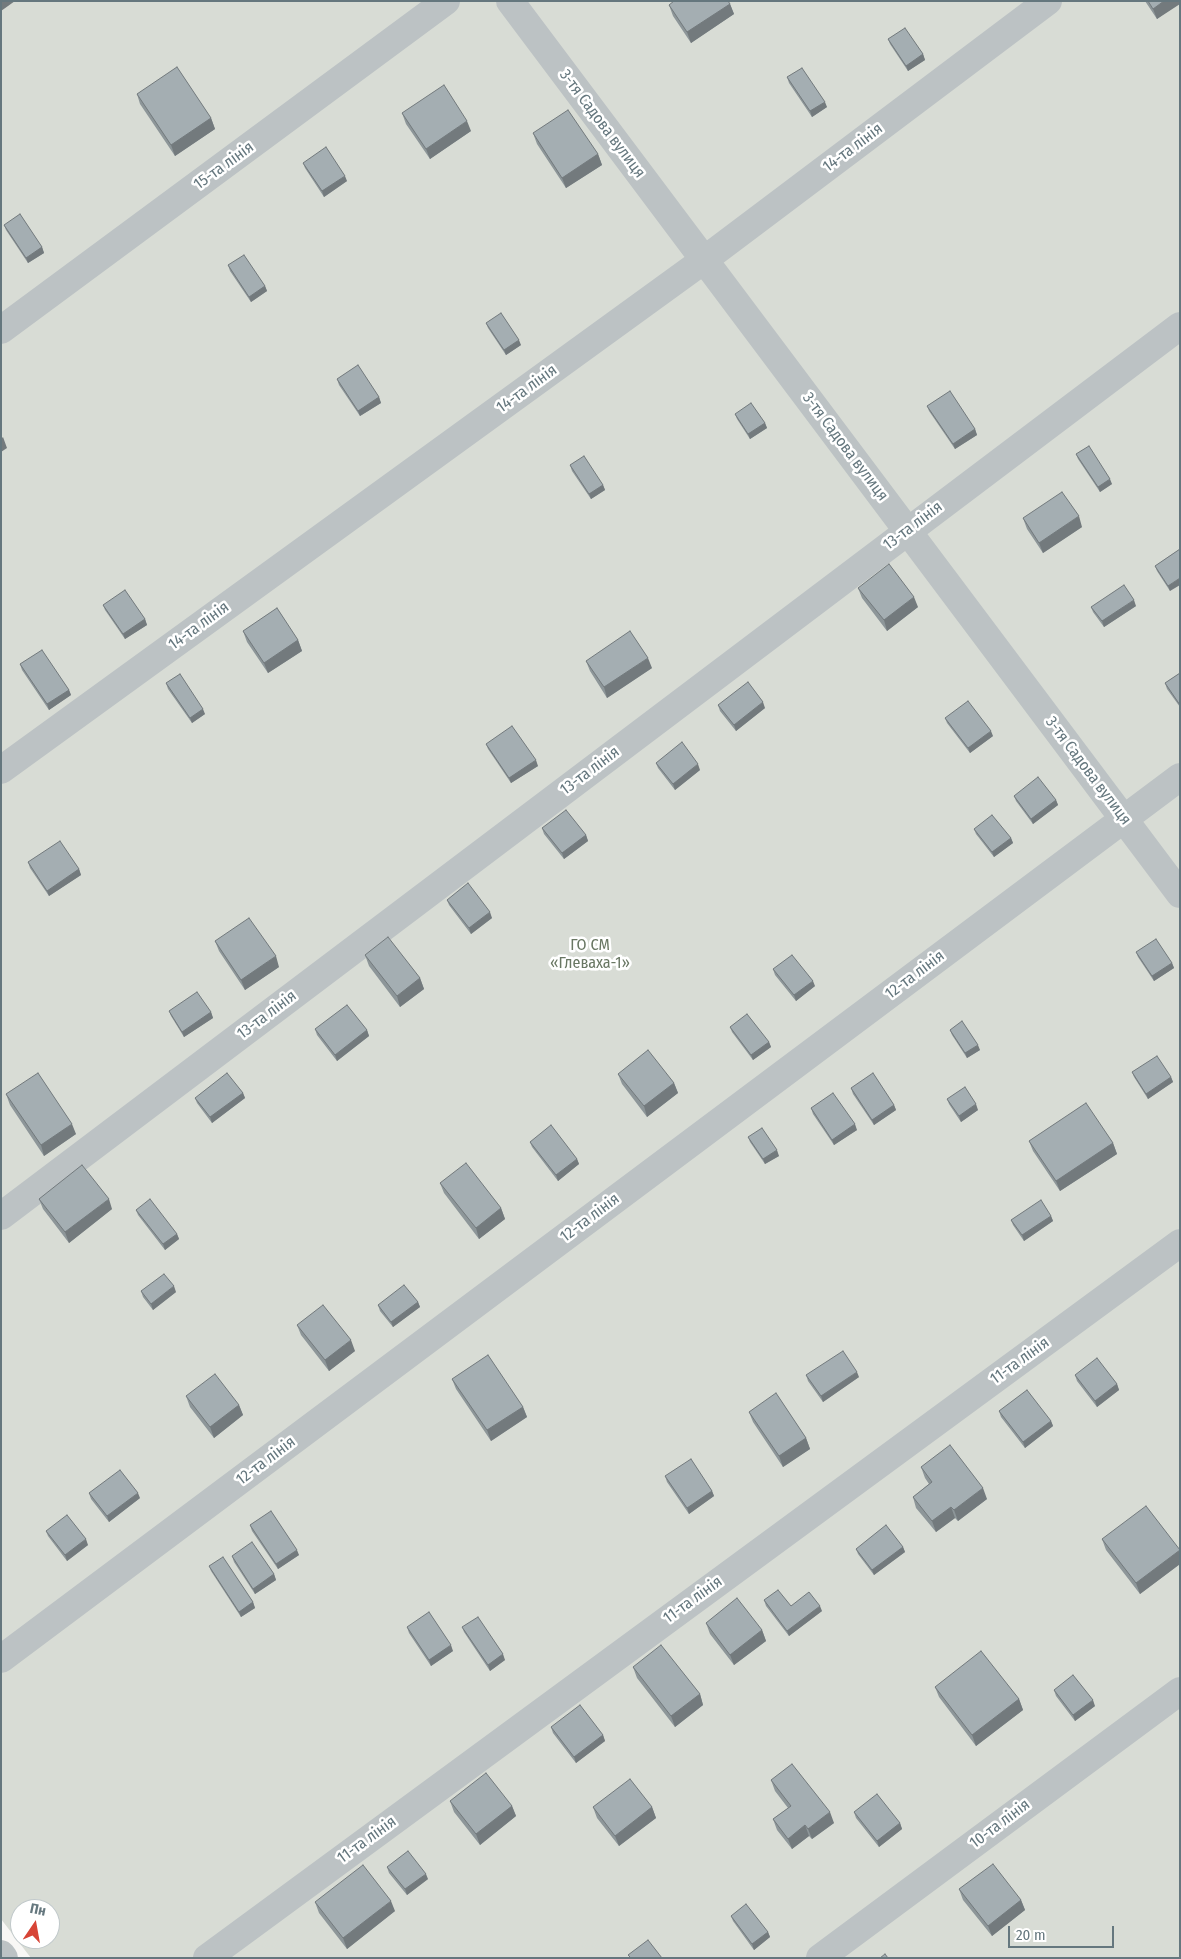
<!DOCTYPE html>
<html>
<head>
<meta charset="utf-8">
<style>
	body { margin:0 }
	#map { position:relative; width:1181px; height:1959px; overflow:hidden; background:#f8f7f5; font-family:"Fira Sans Condensed",sans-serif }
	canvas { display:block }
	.frame { position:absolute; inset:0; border:2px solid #65777e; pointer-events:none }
	.north { position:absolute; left:10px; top:1899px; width:50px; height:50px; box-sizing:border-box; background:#fff; border:1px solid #c1c9cb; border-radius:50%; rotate:12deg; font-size:14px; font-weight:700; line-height:20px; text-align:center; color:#65777e }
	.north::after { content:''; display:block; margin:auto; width:18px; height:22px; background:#d74436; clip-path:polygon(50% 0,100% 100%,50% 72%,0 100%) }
	.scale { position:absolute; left:1008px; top:1926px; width:106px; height:22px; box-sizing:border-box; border:2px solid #65777e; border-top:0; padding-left:6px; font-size:15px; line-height:18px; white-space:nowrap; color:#65777e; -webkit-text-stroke:4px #fff; paint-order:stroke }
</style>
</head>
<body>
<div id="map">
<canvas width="1181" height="1959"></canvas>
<div class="frame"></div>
<div class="north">Пн</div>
<div class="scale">20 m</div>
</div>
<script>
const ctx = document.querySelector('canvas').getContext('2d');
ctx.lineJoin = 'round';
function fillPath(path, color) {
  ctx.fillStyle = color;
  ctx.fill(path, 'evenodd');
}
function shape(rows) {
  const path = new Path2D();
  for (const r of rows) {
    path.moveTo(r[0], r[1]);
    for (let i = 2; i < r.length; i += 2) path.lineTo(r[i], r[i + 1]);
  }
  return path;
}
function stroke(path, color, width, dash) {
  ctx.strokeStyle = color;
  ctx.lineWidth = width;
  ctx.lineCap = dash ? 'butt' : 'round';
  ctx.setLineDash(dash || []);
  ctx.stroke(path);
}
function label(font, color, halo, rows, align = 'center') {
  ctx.font = font + ' "Fira Sans Condensed",sans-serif';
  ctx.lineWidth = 5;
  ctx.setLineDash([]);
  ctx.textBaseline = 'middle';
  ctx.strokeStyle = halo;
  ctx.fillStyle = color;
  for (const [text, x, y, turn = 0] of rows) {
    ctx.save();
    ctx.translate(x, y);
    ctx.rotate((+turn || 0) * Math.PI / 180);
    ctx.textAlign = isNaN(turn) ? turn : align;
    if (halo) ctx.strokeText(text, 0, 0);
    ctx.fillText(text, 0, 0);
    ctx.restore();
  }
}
fillPath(shape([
	[1,1,1180,1,1180,1958,31,1958,1,1919],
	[20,1909,50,1909,50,1939,20,1939]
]), '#d8dcd5');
stroke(shape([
	[510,1,1180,894],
	[1,330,446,1],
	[1,770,704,260,1048,1],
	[1,1216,1180,326],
	[1,1659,1180,777],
	[1,1954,4,1958],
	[207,1958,1180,1243],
	[820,1958,1180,1691]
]), '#bcc2c4', 28);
fillPath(shape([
	[1145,1,1180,1,1157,19],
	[730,4,734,14,691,43,673,16,669,5],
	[888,39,923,54,925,60,908,71,890,44],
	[787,77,827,107,812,117,789,83],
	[137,94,211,118,215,129,175,156,140,104],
	[402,113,471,131,430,159,406,124],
	[533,133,598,154,602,165,566,188,537,144],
	[303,163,347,181,324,197,305,168],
	[4,225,42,247,44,253,28,263,6,230],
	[228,265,265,286,267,291,251,302,230,271],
	[486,323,521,345,506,355,488,328],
	[337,379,379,397,381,403,360,416,339,385],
	[927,406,975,429,977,435,955,449,929,411],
	[735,414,765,423,767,428,750,439,737,419],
	[1076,454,1112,484,1100,492,1078,459],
	[570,465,603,485,605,490,591,499,572,471],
	[1023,518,1082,527,1043,553,1027,529],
	[1180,549,1170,591,1157,571,1155,566],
	[858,588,918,607,887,631,862,598],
	[103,605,145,619,147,625,125,639,105,610],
	[1136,606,1104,627,1093,612,1091,607],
	[243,631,298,640,302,651,268,673,247,642],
	[586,661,652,668,607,698,590,671],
	[20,664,69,690,71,695,49,710,22,670],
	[1180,673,1180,707,1167,689,1165,683],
	[166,683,205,714,192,723,168,689],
	[718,705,765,708,736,731,720,711],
	[945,718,993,736,970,753,947,723],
	[486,744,538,766,511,783,488,749],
	[656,763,700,770,675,790,658,768],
	[1014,796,1056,800,1058,805,1033,824,1016,801],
	[542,828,586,835,588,841,564,859,544,834],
	[974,829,1011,838,1013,843,994,857,976,834],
	[28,862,79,869,81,875,49,896,30,868],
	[447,900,492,918,471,934,449,905],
	[215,941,279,967,245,990,219,951],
	[1136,952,1172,963,1174,968,1154,981,1138,957],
	[365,955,420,978,424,989,400,1007,369,966],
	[773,969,815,986,796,1001,775,975],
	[169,1011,211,1012,213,1018,184,1037,171,1016],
	[730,1027,769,1042,771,1047,753,1060,732,1032],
	[315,1029,367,1030,369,1036,337,1061,317,1035],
	[950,1030,980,1050,967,1058,952,1035],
	[1132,1072,1171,1077,1173,1082,1148,1099,1134,1077],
	[618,1074,674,1083,678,1093,647,1117,622,1084],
	[851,1088,894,1105,896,1110,874,1125,853,1094],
	[243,1093,245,1098,212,1123,197,1103,195,1098],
	[6,1094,76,1134,44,1156,10,1105],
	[947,1099,978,1110,961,1122,949,1104],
	[811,1108,857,1130,834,1145,813,1114],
	[748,1137,779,1156,765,1164,750,1142],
	[1029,1141,1113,1143,1117,1154,1060,1191,1033,1151],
	[530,1142,577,1159,579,1164,558,1181,532,1147],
	[440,1183,501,1208,505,1219,479,1239,444,1193],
	[39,1199,112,1209,69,1243,43,1209],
	[136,1210,177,1234,179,1239,165,1250,138,1215],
	[1051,1216,1053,1221,1024,1241,1013,1225,1011,1220],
	[141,1291,176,1292,153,1310,143,1297],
	[418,1302,420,1307,393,1327,380,1311,378,1305],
	[297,1325,355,1351,329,1371,301,1335],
	[806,1375,859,1377,823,1402,808,1381],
	[1075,1375,1117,1384,1119,1390,1097,1407,1077,1381],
	[452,1379,523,1407,527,1417,491,1441,456,1389],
	[186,1396,239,1405,243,1415,214,1438,190,1407],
	[999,1411,1051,1421,1053,1426,1025,1448,1001,1417],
	[749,1412,806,1438,810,1449,783,1467,753,1422],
	[921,1467,987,1499,958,1521,955,1518,936,1532,916,1508,913,1497,929,1484,925,1478],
	[665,1476,712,1491,714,1496,689,1514,667,1482],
	[89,1493,140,1498,109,1522,91,1499],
	[250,1525,299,1555,278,1569,252,1531],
	[46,1531,88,1545,67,1561,48,1536],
	[1102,1539,1180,1549,1180,1564,1140,1594,1106,1550],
	[903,1547,905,1552,874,1575,858,1554,856,1549],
	[232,1556,274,1574,276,1580,255,1594,234,1562],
	[209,1566,253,1602,255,1608,241,1617,211,1571],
	[764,1600,791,1606,822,1611,789,1636,766,1606],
	[706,1623,762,1630,766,1641,734,1665,710,1634],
	[407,1627,453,1651,431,1666,409,1633],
	[462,1627,505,1660,490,1671,464,1632],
	[633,1667,700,1694,703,1705,675,1727,637,1678],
	[935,1687,1019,1699,1023,1710,976,1746,939,1697],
	[1054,1690,1095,1706,1075,1721,1056,1696],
	[551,1727,603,1735,605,1741,576,1763,553,1733],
	[771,1780,834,1823,812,1839,809,1836,792,1849,777,1830,773,1819,788,1808,775,1791],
	[450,1801,512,1806,516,1816,480,1845,454,1812],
	[593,1807,652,1807,656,1818,619,1846,597,1818],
	[854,1812,900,1823,902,1829,879,1847,856,1818],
	[387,1867,428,1879,407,1895,389,1873],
	[959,1889,1021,1900,1025,1910,992,1936,963,1900],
	[315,1902,395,1911,347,1949,319,1913],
	[731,1916,768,1932,770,1937,754,1950,733,1921]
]), '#8d9699');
fillPath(shape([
	[1,1,15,1,1,11],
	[1164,1,1180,1,1180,4,1157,19,1153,9],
	[730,4,734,14,691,43,687,32],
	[923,54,925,60,908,71,906,66],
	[825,102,827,107,812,117,810,111],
	[211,118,215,129,175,156,171,145],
	[467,121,471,131,430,159,426,149],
	[598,154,602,165,566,188,562,178],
	[345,176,347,181,324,197,322,191],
	[42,247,44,253,28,263,26,258],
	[265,286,267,291,251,302,249,297],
	[519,340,521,345,506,355,504,350],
	[379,397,381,403,360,416,358,411],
	[765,423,767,428,750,439,748,434],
	[975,429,977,435,955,449,953,444],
	[3,437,7,448,1,452,1,439],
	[1110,479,1112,484,1100,492,1098,487],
	[603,485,605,490,591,499,589,494],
	[1079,516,1082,527,1043,553,1039,543],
	[1180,578,1180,585,1170,591,1168,586],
	[914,597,918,607,887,631,884,620],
	[1134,600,1136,606,1104,627,1102,621],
	[145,619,147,625,125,639,123,634],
	[298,640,302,651,268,673,264,663],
	[648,658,652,668,607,698,604,687],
	[69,690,71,695,49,710,47,704],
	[763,702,765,708,736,731,734,725],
	[203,709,205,714,192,723,190,718],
	[991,731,993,736,970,753,968,748],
	[536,760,538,766,511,783,509,778],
	[698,764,700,770,675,790,673,784],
	[1056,800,1058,805,1033,824,1031,819],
	[586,835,588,841,564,859,562,853],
	[1011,838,1013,843,994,857,992,852],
	[79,869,81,875,49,896,47,891],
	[490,912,492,918,471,934,469,928],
	[276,956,279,967,245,990,241,980],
	[1172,963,1174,968,1154,981,1152,976],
	[420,978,424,989,400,1007,397,996],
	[813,981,815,986,796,1001,794,995],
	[211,1012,213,1018,184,1037,182,1032],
	[367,1030,369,1036,337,1061,335,1055],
	[769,1042,771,1047,753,1060,751,1055],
	[978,1045,980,1050,967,1058,965,1053],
	[1171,1077,1173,1082,1148,1099,1146,1094],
	[674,1083,678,1093,647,1117,644,1106],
	[243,1093,245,1098,212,1123,210,1117],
	[976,1104,978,1110,961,1122,959,1116],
	[894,1105,896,1110,874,1125,872,1120],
	[72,1124,76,1134,44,1156,41,1145],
	[855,1124,857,1130,834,1145,832,1140],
	[1113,1143,1117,1154,1060,1191,1056,1181],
	[777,1150,779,1156,765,1164,763,1159],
	[577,1159,579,1164,558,1181,556,1175],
	[109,1199,112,1209,69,1243,65,1232],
	[501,1208,505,1219,479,1239,476,1228],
	[1051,1216,1053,1221,1024,1241,1022,1235],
	[177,1234,179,1239,165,1250,163,1244],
	[174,1286,176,1292,153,1310,151,1304],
	[418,1302,420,1307,393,1327,391,1322],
	[351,1340,355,1351,329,1371,325,1360],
	[857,1372,859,1377,823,1402,821,1396],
	[1117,1384,1119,1390,1097,1407,1095,1401],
	[239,1405,243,1415,214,1438,210,1427],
	[523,1407,527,1417,491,1441,487,1430],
	[1051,1421,1053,1426,1025,1448,1023,1442],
	[806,1438,810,1449,783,1467,779,1456],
	[983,1488,987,1499,958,1521,954,1510],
	[712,1491,714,1496,689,1514,687,1508],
	[138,1493,140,1498,109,1522,107,1516],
	[951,1507,955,1518,936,1532,932,1521],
	[86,1539,88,1545,67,1561,65,1555],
	[903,1547,905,1552,874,1575,872,1570],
	[297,1550,299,1555,278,1569,276,1564],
	[1180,1550,1180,1564,1140,1594,1136,1583],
	[274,1574,276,1580,255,1594,253,1589],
	[253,1602,255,1608,241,1617,239,1612],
	[820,1606,822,1611,789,1636,787,1631],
	[762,1630,766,1641,734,1665,730,1655],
	[451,1645,453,1651,431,1666,429,1660],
	[503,1654,505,1660,490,1671,488,1665],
	[700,1694,703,1705,675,1727,671,1716],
	[1019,1699,1023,1710,976,1746,972,1735],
	[1093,1700,1095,1706,1075,1721,1073,1715],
	[603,1735,605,1741,576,1763,574,1757],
	[512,1806,516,1816,480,1845,476,1834],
	[652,1807,656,1818,619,1846,615,1836],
	[830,1812,834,1823,812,1839,808,1829],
	[900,1823,902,1829,879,1847,877,1841],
	[805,1825,809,1836,792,1849,788,1839],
	[426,1874,428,1879,407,1895,405,1889],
	[1021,1900,1025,1910,992,1936,988,1926],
	[391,1901,395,1911,347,1949,343,1938],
	[768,1932,770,1937,754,1950,752,1944]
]), '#737a7d');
const building = shape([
	[674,1,728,1,730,4,687,32,669,5,674,1],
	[1148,1,1164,1,1153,9,1148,1],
	[905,28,923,54,906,66,888,39,905,28],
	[177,67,211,118,171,145,137,94,177,67],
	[802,68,825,102,810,111,787,77,802,68],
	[444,85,467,121,426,149,402,113,444,85],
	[568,110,598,154,562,178,533,133,568,110],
	[326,147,345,176,322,191,303,163,326,147],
	[20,214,42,247,26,258,4,225,20,214],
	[244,255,265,286,249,297,228,265,244,255],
	[501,313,519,340,504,350,486,323,501,313],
	[358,365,379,397,358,411,337,379,358,365],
	[950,391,975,429,953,444,927,406,950,391],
	[751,403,765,423,748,434,735,414,751,403],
	[1089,446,1110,479,1098,487,1076,454,1089,446],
	[584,456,603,485,589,494,570,465,584,456],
	[1062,492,1079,516,1039,543,1023,518,1062,492],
	[1180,549,1180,578,1168,586,1155,566,1180,549],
	[889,564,914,597,884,620,858,588,889,564],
	[1124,585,1134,600,1102,621,1091,607,1124,585],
	[125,590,145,619,123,634,103,605,125,590],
	[277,608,298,640,264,663,243,631,277,608],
	[630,631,648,658,604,687,586,661,630,631],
	[42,650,69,690,47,704,20,664,42,650],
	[1180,673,1180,705,1165,683,1180,673],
	[180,674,203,709,190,718,166,683,180,674],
	[748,682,763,702,734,725,718,705,748,682],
	[968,701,991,731,968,748,945,718,968,701],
	[512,726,536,760,509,778,486,744,512,726],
	[682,742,698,764,673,784,656,763,682,742],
	[1038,777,1056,800,1031,819,1014,796,1038,777],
	[566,810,586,835,562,853,542,828,566,810],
	[992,815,1011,838,992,852,974,829,992,815],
	[60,841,79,869,47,891,28,862,60,841],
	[468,883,490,912,469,928,447,900,468,883],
	[249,918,276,956,241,980,215,941,249,918],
	[388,937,420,978,397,996,365,955,388,937],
	[1156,939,1172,963,1152,976,1136,952,1156,939],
	[792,955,813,981,794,995,773,969,792,955],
	[197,992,211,1012,182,1032,169,1011,197,992],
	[347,1005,367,1030,335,1055,315,1029,347,1005],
	[747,1014,769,1042,751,1055,730,1027,747,1014],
	[962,1021,978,1045,965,1053,950,1030,962,1021],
	[648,1050,674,1083,644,1106,618,1074,648,1050],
	[1157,1056,1171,1077,1146,1094,1132,1072,1157,1056],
	[38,1073,72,1124,41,1145,6,1094,38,1073],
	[227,1073,243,1093,210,1117,195,1098,227,1073],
	[873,1073,894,1105,872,1120,851,1088,873,1073],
	[965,1087,976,1104,959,1116,947,1099,965,1087],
	[833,1093,855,1124,832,1140,811,1108,833,1093],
	[1086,1103,1113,1143,1056,1181,1029,1141,1086,1103],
	[551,1125,577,1159,556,1175,530,1142,551,1125],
	[762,1128,777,1150,763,1159,748,1137,762,1128],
	[466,1163,501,1208,476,1228,440,1183,466,1163],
	[82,1165,109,1199,65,1232,39,1199,82,1165],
	[150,1199,177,1234,163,1244,136,1210,150,1199],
	[1041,1200,1051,1216,1022,1235,1011,1220,1041,1200],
	[164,1274,174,1286,151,1304,141,1291,164,1274],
	[404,1285,418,1302,391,1322,378,1305,404,1285],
	[323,1305,351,1340,325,1360,297,1325,323,1305],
	[843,1351,857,1372,821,1396,806,1375,843,1351],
	[488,1355,523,1407,487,1430,452,1379,488,1355],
	[1097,1358,1117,1384,1095,1401,1075,1375,1097,1358],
	[215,1374,239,1405,210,1427,186,1396,215,1374],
	[1027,1390,1051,1421,1023,1442,999,1411,1027,1390],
	[776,1393,806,1438,779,1456,749,1412,776,1393],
	[950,1445,983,1488,954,1510,951,1507,932,1521,913,1497,932,1482,921,1467,950,1445],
	[691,1459,712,1491,687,1508,665,1476,691,1459],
	[120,1470,138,1493,107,1516,89,1493,120,1470],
	[1146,1506,1180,1550,1136,1583,1102,1539,1146,1506],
	[271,1511,297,1550,276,1564,250,1525,271,1511],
	[67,1515,86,1539,65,1555,46,1531,67,1515],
	[886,1525,903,1547,872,1570,856,1549,886,1525],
	[252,1542,274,1574,253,1589,232,1556,252,1542],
	[223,1557,253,1602,239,1612,209,1566,223,1557],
	[778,1590,791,1606,809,1592,820,1606,787,1631,764,1600,778,1590],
	[737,1598,762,1630,730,1655,706,1623,737,1598],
	[429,1612,451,1645,429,1660,407,1627,429,1612],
	[478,1617,503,1654,488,1665,462,1627,478,1617],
	[661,1645,700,1694,671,1716,633,1667,661,1645],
	[981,1651,1019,1699,972,1735,935,1687,981,1651],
	[1073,1675,1093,1700,1073,1715,1054,1690,1073,1675],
	[580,1705,603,1735,574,1757,551,1727,580,1705],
	[792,1764,830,1812,808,1829,805,1825,788,1839,773,1819,791,1806,771,1780,792,1764],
	[486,1773,512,1806,476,1834,450,1801,486,1773],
	[630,1779,652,1807,615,1836,593,1807,630,1779],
	[877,1794,900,1823,877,1841,854,1812,877,1794],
	[408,1851,426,1874,405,1889,387,1867,408,1851],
	[993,1864,1021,1900,988,1926,959,1889,993,1864],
	[363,1865,391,1901,343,1938,315,1902,363,1865],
	[746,1904,768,1932,752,1944,731,1916,746,1904],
	[648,1940,662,1958,631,1958,628,1955,648,1940],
	[885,1954,888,1958,880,1958,885,1954]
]);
fillPath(building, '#a4aeb2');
stroke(building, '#737a7d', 1);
label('16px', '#65777e', '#fff', [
	["3-тя Садова вулиця",602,124,53],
	["14-та лінія",853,148,-37],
	["15-та лінія",224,166,-36],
	["14-та лінія",527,389,-36],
	["3-тя Садова вулиця",845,447,53],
	["13-та лінія",913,526,-37],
	["14-та лінія",199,626,-36],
	["13-та лінія",590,771,-37],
	["3-тя Садова вулиця",1088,771,53],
	["12-та лінія",915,975,-37],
	["13-та лінія",267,1015,-37],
	["12-та лінія",590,1218,-37],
	["11-та лінія",1020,1361,-36],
	["12-та лінія",266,1461,-37],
	["11-та лінія",693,1600,-36],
	["10-та лінія",1000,1824,-37],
	["11-та лінія",367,1840,-36]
]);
label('16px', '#697763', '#fff', [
	["ГО СМ",590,946],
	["«Глеваха-1»",590,964]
]);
</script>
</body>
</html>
